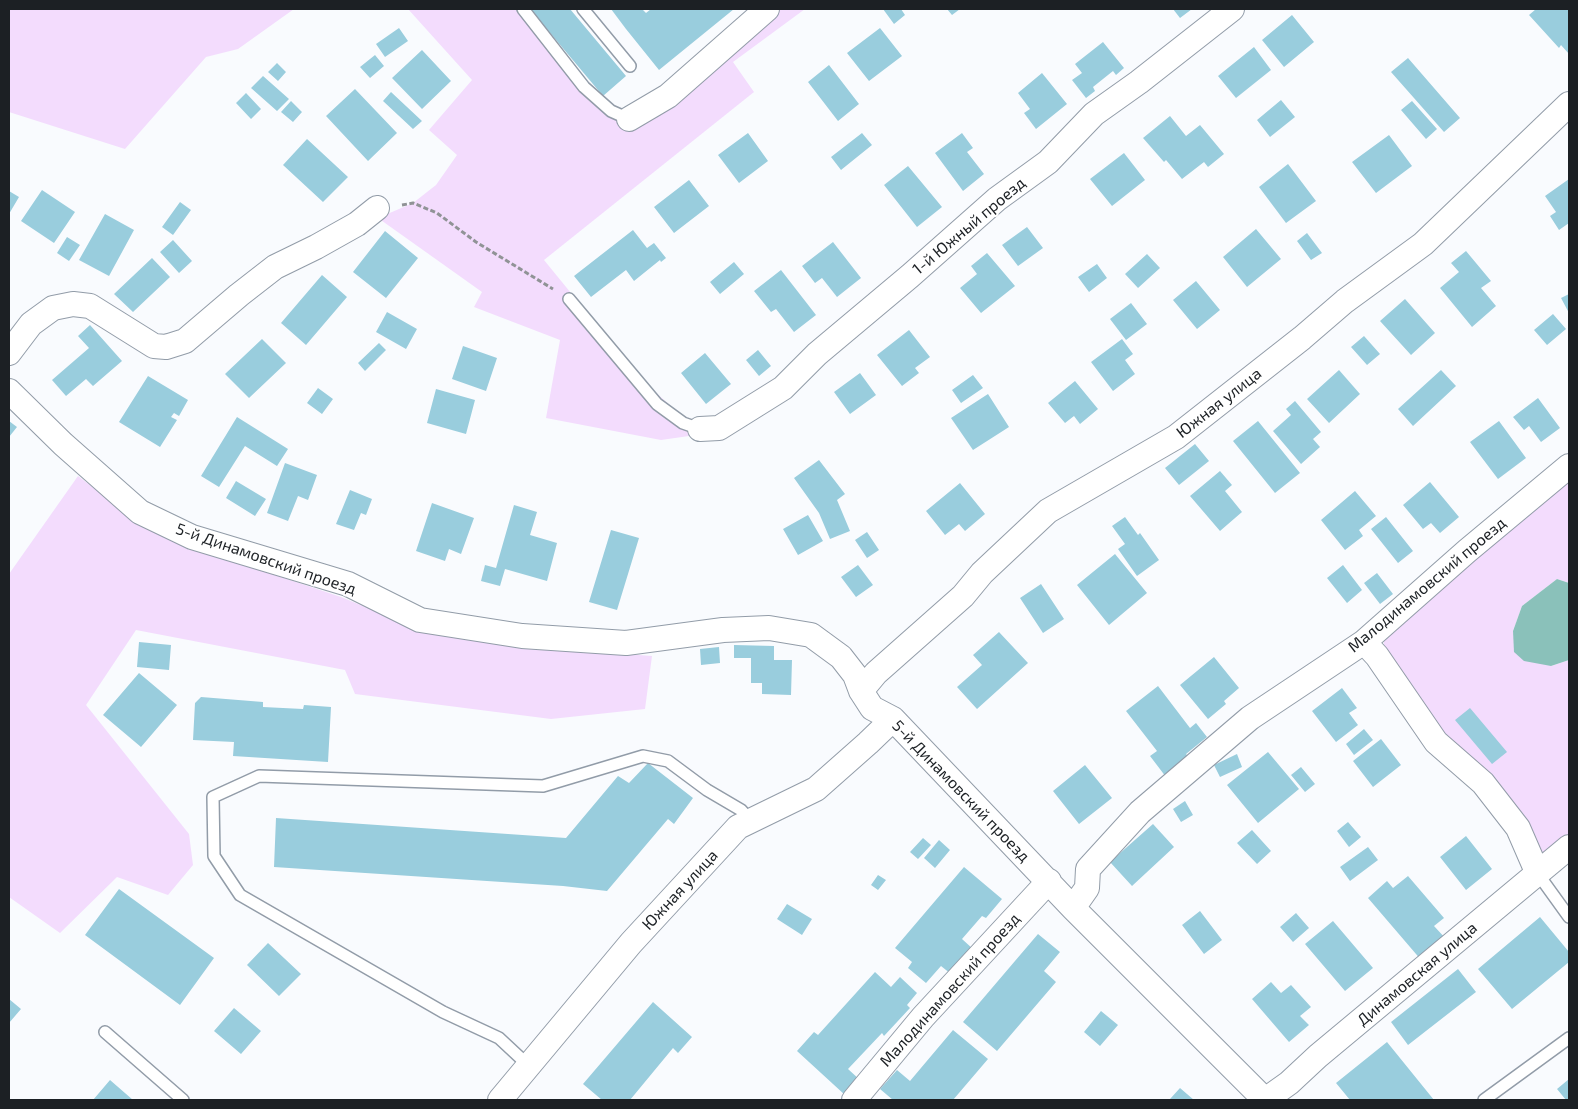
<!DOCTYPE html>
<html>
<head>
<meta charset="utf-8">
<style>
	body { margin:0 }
	#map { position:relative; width:1578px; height:1109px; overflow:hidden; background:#f9fbfe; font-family:"Exo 2",sans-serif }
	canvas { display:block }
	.frame { position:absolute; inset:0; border:10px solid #1c2024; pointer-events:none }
</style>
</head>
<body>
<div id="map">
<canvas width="1578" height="1109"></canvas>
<div class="frame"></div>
</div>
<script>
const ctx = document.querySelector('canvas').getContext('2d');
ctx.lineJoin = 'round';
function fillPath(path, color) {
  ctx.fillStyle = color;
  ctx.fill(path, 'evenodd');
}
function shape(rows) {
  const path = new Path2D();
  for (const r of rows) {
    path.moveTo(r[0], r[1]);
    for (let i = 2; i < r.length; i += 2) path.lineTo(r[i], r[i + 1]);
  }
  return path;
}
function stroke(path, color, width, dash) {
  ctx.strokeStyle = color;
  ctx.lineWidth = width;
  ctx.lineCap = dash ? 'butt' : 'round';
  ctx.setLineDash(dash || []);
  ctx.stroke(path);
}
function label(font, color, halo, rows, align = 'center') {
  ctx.font = font + ' "Exo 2",sans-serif';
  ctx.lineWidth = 4;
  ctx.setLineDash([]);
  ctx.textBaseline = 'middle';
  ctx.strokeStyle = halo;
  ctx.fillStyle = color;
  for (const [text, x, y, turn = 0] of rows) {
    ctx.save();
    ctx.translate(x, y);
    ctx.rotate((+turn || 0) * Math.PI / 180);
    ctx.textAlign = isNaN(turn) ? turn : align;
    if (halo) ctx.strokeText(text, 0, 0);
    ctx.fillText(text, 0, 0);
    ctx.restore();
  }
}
fillPath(shape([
	[9,9,294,9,238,49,206,57,125,149,9,112],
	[408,9,519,9,612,107,629,128,778,9,805,9,733,62,754,92,544,260,642,380,684,418,696,435,661,440,546,418,560,340,474,307,482,292,378,218,413,203,436,185,457,155,429,130,472,80],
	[78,476,132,517,185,545,341,597,417,628,518,646,652,656,645,709,551,719,355,694,345,670,136,630,86,705,189,834,193,865,168,895,117,877,60,933,9,897,9,574],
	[1569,476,1569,583,1557,579,1522,606,1513,631,1551,666,1569,660,1569,837,1543,854,1534,848,1439,739,1384,654,1384,641,1392,625]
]), '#f3dcfd');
fillPath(shape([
	[1557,579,1569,583,1569,660,1551,666,1524,661,1514,652,1513,631,1522,606]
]), '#8ac1ba');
fillPath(shape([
	[530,9,570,9,626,76,603,96],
	[611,9,642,9,646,13,651,9,734,9,659,70,626,29],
	[883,9,901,9,905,15,894,24],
	[947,9,960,9,952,15],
	[1173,9,1192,9,1180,18],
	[1536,9,1569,9,1569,54,1561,45,1559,48,1529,15],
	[1292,15,1314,42,1284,67,1262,40],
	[399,28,408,41,385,57,376,44],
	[880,28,902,56,869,81,847,53],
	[1103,42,1124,68,1116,75,1113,71,1093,87,1095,91,1086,98,1072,80,1082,73,1075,64],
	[1254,47,1271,70,1236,98,1218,76],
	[422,50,451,81,422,109,392,78],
	[375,55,384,66,370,78,360,67],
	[1408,58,1460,118,1444,132,1391,72],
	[277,63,286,72,278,81,268,72],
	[829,65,859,104,838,121,808,82],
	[1042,73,1067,104,1036,129,1024,113,1030,109,1018,93],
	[263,76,289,99,277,111,251,88],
	[355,89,397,133,368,161,326,116],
	[391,92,422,121,413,129,383,101],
	[246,93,261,109,251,119,236,103],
	[1281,100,1295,117,1270,137,1257,120],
	[291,101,302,112,293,122,281,112],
	[1412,101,1437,129,1426,139,1401,110],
	[1170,116,1186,136,1200,125,1224,154,1208,167,1204,162,1182,179,1166,160,1164,162,1143,138],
	[748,133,768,161,739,183,718,155],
	[862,133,872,145,841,170,831,157],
	[962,133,973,148,967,152,984,174,963,191,935,153],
	[1389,135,1412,166,1376,193,1352,162],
	[307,139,348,177,323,202,283,165],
	[1124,153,1145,180,1112,206,1090,179],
	[1288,164,1316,201,1286,223,1259,187],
	[908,166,942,207,917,227,884,185],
	[1569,179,1569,223,1559,230,1550,216,1556,212,1545,196],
	[689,180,709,206,674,233,654,207],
	[42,190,75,212,54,243,21,221],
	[9,191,19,197,9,214],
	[180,202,191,210,173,235,162,227],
	[105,214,134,230,109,276,79,260],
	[1027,227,1043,248,1018,266,1002,245],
	[1256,229,1281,259,1247,287,1223,257],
	[633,230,647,248,654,243,666,258,661,262,660,260,634,281,626,270,591,297,574,276],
	[385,231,418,258,386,298,353,272],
	[1307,233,1322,253,1311,260,1297,241],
	[67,237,80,245,69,261,57,253],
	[173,240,192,261,179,273,160,252],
	[833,242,861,278,837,297,822,278,815,283,802,266],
	[1466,251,1491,281,1481,288,1496,306,1472,327,1440,288,1459,272,1451,263],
	[987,253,1015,286,981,313,960,288,977,274,971,266],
	[1147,254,1160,268,1138,288,1125,274],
	[152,258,170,277,133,312,114,294],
	[734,262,744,274,720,294,710,282],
	[1097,264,1107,278,1089,292,1078,277],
	[781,270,816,315,794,332,776,309,771,312,754,291],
	[322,275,347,297,306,345,281,323],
	[1196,281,1220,310,1197,329,1173,300],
	[1569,294,1569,313,1561,298],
	[1405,299,1435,333,1411,355,1380,321],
	[1131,303,1147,324,1126,340,1110,319],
	[387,312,417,329,406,349,376,332],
	[1553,314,1566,329,1547,345,1534,330],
	[90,325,122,361,93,386,86,379,66,396,52,380,89,348,78,336],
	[909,330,930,357,915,368,919,373,902,386,877,355],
	[1364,336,1380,354,1367,365,1351,347],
	[262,339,286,363,249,398,225,374],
	[1122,339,1133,354,1125,360,1135,374,1113,391,1091,362],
	[379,343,386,350,365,371,358,363],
	[463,346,497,358,486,391,452,379],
	[758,350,771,366,759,376,746,360],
	[705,353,731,384,706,404,681,373],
	[1339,370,1360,394,1329,423,1307,399],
	[1441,370,1456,386,1413,426,1398,409],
	[860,373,876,395,850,414,834,392],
	[973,375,983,388,961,403,952,390],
	[148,376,188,400,179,416,174,413,171,417,177,420,160,447,119,422],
	[1075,381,1098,409,1080,424,1074,416,1065,423,1048,403],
	[318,388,333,399,322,414,307,403],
	[436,389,475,400,466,434,427,423],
	[988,394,1009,427,973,450,951,418],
	[1538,398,1560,428,1541,442,1529,426,1524,430,1513,417],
	[1295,401,1321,432,1313,439,1320,447,1301,464,1273,431,1291,415,1286,409],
	[237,417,288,449,277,466,245,446,219,487,201,476],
	[9,421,17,427,9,437],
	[1258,421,1300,473,1275,493,1233,441],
	[1499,421,1526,458,1498,479,1470,442],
	[1195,444,1209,461,1179,485,1165,468],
	[819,460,845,494,837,500,850,531,830,539,819,513,794,478],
	[285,463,317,475,308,500,298,496,288,521,267,513],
	[1220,471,1232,485,1225,491,1242,512,1220,531,1190,496],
	[236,481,266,499,255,516,226,498],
	[1430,482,1459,517,1440,533,1431,523,1423,529,1403,505],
	[960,483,985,514,965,531,959,524,945,535,926,511],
	[350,490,372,499,366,515,361,513,354,530,336,524],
	[1355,491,1376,516,1359,530,1363,536,1345,550,1321,520],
	[432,503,474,518,461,554,449,549,445,561,416,551],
	[514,505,537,512,530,535,557,543,547,581,505,569,500,586,481,581,485,565,496,568],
	[808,515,823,541,798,555,783,529],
	[1125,517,1138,535,1140,533,1159,560,1137,576,1118,549,1125,544,1112,526],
	[1386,517,1413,551,1398,563,1371,529],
	[611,530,639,538,617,610,589,602],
	[867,532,879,550,867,558,855,540],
	[1115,554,1147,593,1109,625,1077,585],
	[858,565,873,585,856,597,841,577],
	[1343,565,1362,590,1347,603,1327,578],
	[1377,573,1393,594,1380,604,1364,583],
	[1041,584,1064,619,1043,633,1020,598],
	[999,632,1028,663,977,709,957,687,982,665,973,655],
	[139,642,171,645,169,670,137,667],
	[734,645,774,646,774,660,792,660,791,695,762,694,762,683,751,683,751,658,734,658],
	[719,647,720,663,701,665,700,649],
	[1214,657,1239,688,1224,701,1226,704,1208,719,1180,685],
	[139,673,177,705,141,747,103,715],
	[1158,686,1190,728,1196,723,1207,737,1186,754,1189,758,1166,777,1150,756,1157,751,1126,711],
	[1342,688,1357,708,1349,713,1358,725,1336,742,1312,711],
	[201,697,263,702,263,707,303,709,304,705,331,707,328,762,233,756,234,742,193,740,195,703],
	[1470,708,1507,752,1492,764,1455,720],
	[1364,729,1373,740,1354,755,1346,744],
	[1381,739,1401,765,1373,787,1353,761],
	[1268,752,1299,789,1258,823,1227,785],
	[1237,754,1242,767,1220,777,1214,765],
	[648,763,693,798,674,824,668,819,607,891,563,886,274,867,276,818,566,838,618,776,629,783],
	[1085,765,1112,798,1079,824,1053,791],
	[1301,767,1315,784,1305,792,1291,775],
	[1185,801,1193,815,1181,822,1173,809],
	[1348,822,1361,837,1349,847,1337,831],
	[1153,824,1174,847,1132,886,1110,862],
	[1252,830,1271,851,1257,864,1237,843],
	[1466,836,1492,869,1466,890,1440,857],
	[923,838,931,845,918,859,910,852],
	[939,840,950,850,935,868,924,858],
	[1368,847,1378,860,1350,881,1340,867],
	[964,867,1002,899,986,918,982,916,962,939,973,949,951,974,941,966,926,983,908,968,912,962,895,948],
	[878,875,886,880,878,890,871,885],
	[1408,876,1444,918,1434,926,1447,940,1422,961,1368,898,1387,881,1393,888],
	[119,889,214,958,180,1005,85,935],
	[787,904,812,919,802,935,777,919],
	[1200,911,1222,940,1204,954,1182,925],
	[1296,913,1309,928,1293,942,1280,927],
	[1540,917,1569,952,1569,962,1512,1009,1478,969],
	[1333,921,1373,968,1345,991,1305,944],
	[1038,934,1060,952,1044,971,1056,982,997,1051,963,1022],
	[268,943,301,974,279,996,247,965],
	[1458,969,1476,992,1408,1045,1391,1022],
	[875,972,891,987,900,977,917,993,907,1005,910,1008,884,1036,882,1033,848,1069,860,1080,845,1095,797,1051,814,1032,818,1035],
	[1271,982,1281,993,1291,985,1311,1007,1300,1016,1309,1025,1289,1042,1252,999],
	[9,999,21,1009,9,1023],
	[653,1002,692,1037,678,1053,673,1048,630,1100,602,1100,583,1084],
	[234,1008,261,1031,241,1054,214,1031],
	[1101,1011,1118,1025,1100,1046,1084,1032],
	[953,1030,988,1059,953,1100,893,1100,880,1089,897,1070,910,1081],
	[1387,1042,1434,1100,1350,1100,1336,1083],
	[1569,1079,1569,1100,1566,1100,1557,1089],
	[110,1080,133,1100,93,1100],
	[1180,1088,1194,1100,1172,1100,1170,1099]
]), '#99cddd');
const lane = shape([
	[523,9,584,87,611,111,629,119],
	[583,9,630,66],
	[569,299,657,404,683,423,700,429],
	[1538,874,1569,917],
	[105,1032,183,1100],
	[529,1066,499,1038,443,1012,240,895,214,856,213,797,259,776,543,786,643,756,668,761,707,790,741,810,751,821],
	[1484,1100,1569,1038]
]);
const street = shape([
	[629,119,668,96,767,9],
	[9,353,31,324,53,308,73,304,90,306,154,346,166,347,185,341,239,295,275,267,316,247,357,224,377,208],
	[9,391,63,444,140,512,192,537,348,584,420,620,522,636,626,643,723,630,769,628,811,635,841,657,855,675,861,691,872,708,893,719,1073,908,1265,1100],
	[700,429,719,428,783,388,817,354,910,276,997,199,1048,162,1094,114,1139,82,1232,9],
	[1364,642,1377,656,1436,742,1483,783,1518,828,1538,874],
	[861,691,876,673,963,596,982,573,1048,511,1176,437,1302,338,1345,301,1423,244,1569,104],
	[1073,908,1087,888,1088,869,1140,812,1250,718,1364,642,1467,551,1569,466],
	[500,1100,631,943,738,827,816,789,868,743,893,719],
	[854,1100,923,1017,1049,881],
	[1265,1100,1289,1083,1318,1056,1569,847]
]);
stroke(lane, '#929ca8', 14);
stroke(street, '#929ca8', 26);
stroke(shape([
	[402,205,413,203,437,213,476,242,553,289]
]), '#909396', 3, [5, 2.5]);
stroke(lane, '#fff', 11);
stroke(street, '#fff', 24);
label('16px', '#1c2024', '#fff', [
	["1-й Южный проезд",969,226,-40],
	["Южная улица",1219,403,-38],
	["5-й Динамовский проезд",266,559,19],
	["Малодинамовский проезд",1427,585,-40],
	["5-й Динамовский проезд",961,791,46],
	["Южная улица",680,890,-47],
	["Динамовская улица",1417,974,-40],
	["Малодинамовский проезд",950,990,-48]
]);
</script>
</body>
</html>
